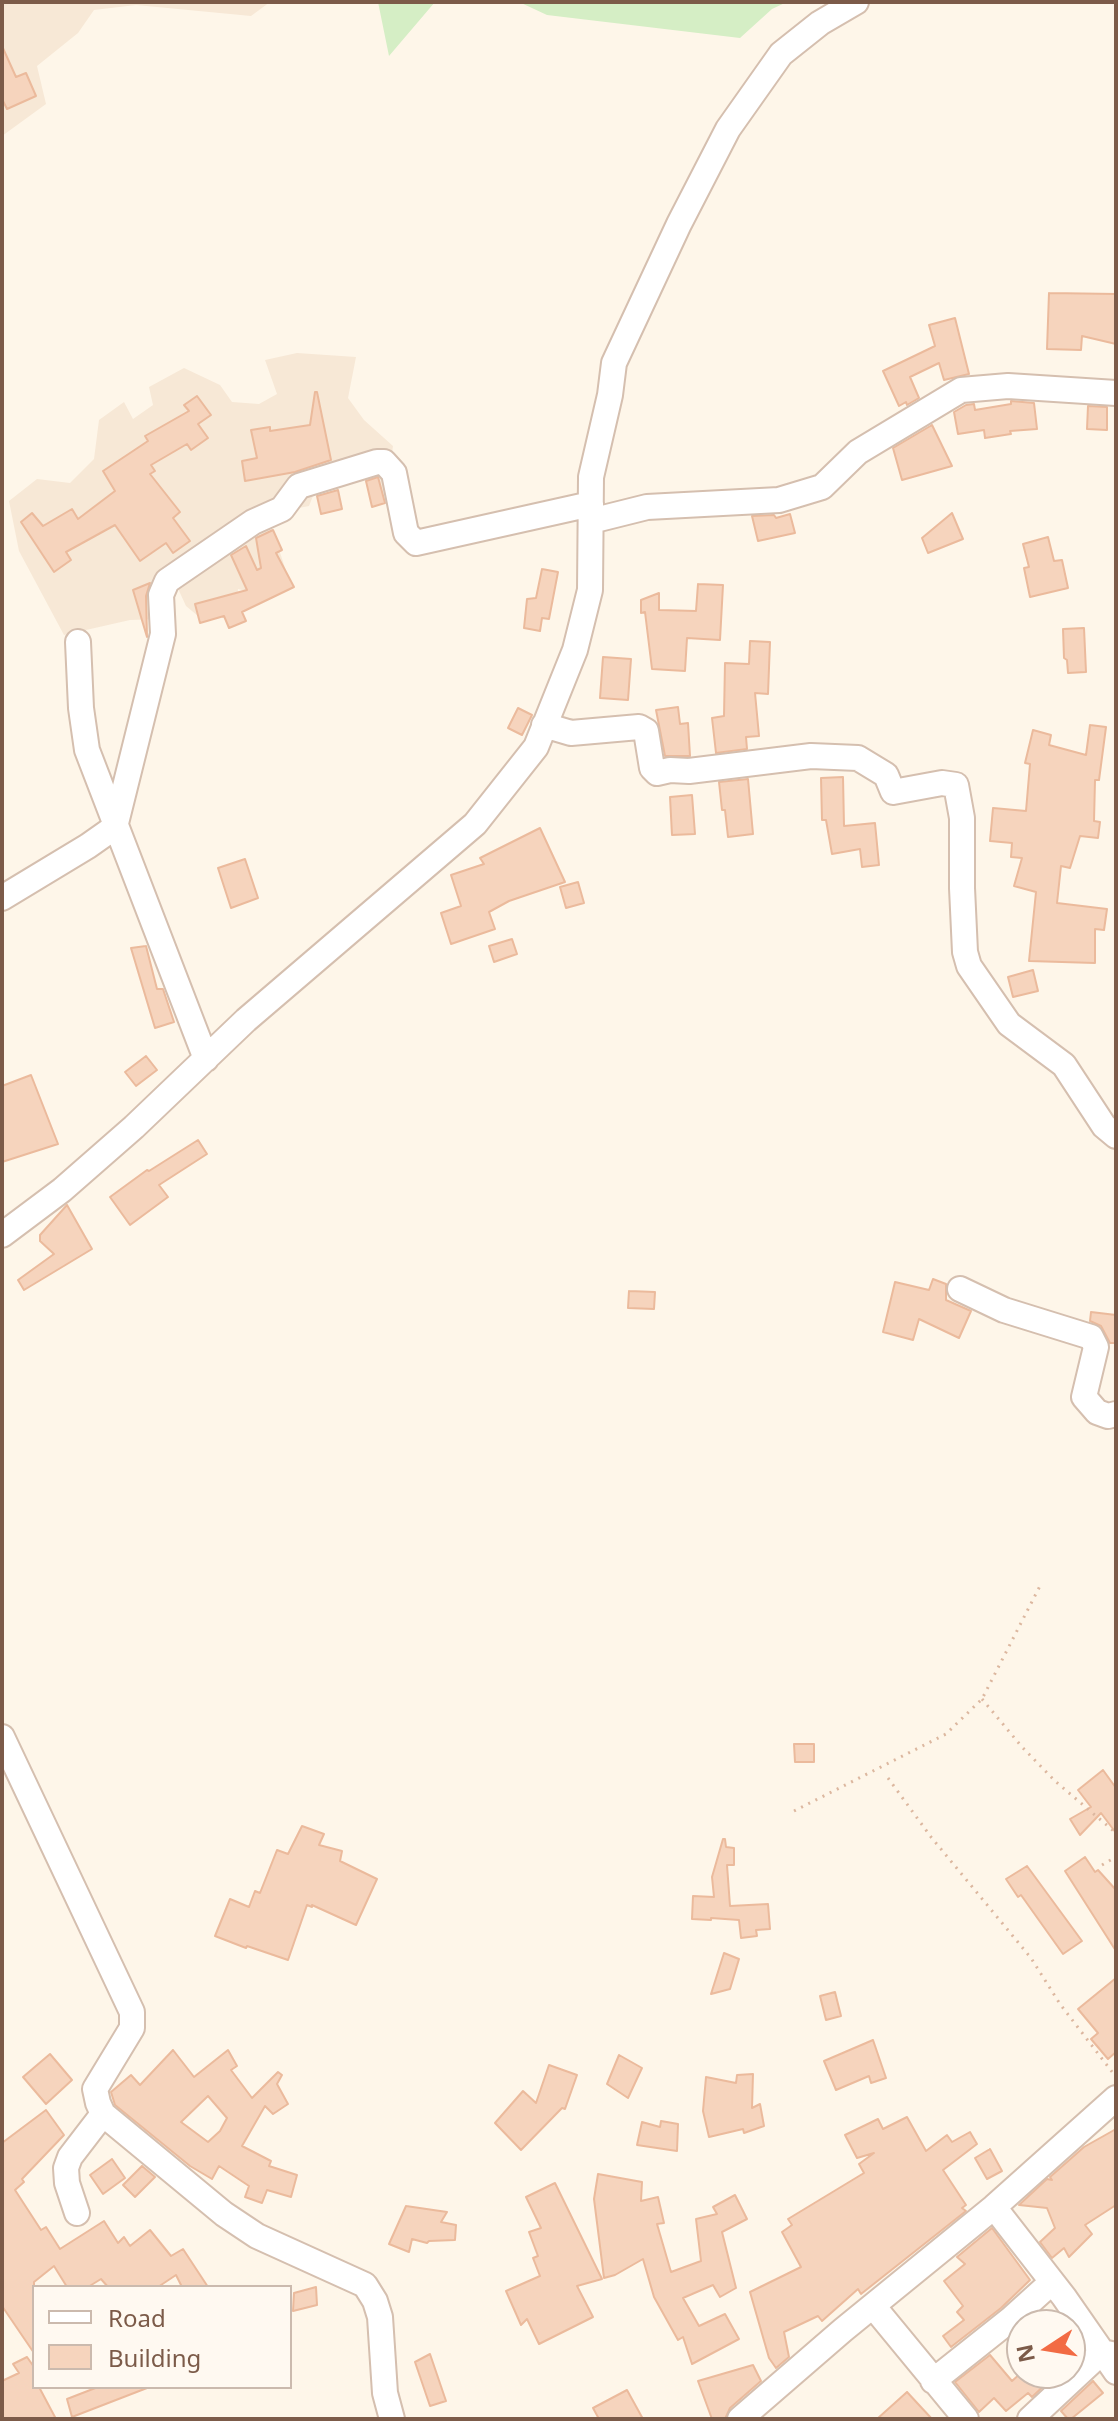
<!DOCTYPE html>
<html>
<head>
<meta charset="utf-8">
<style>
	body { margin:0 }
	#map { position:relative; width:1118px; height:2421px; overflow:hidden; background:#fef6e9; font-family:"Noto Sans",sans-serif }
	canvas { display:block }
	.frame { position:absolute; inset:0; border:4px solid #7c5b49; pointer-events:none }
	.legend { position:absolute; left:32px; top:2285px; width:260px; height:104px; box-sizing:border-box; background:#fff9f1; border:2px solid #cbbaae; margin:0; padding:10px 14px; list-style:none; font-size:24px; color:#7c5b49 }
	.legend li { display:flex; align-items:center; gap:16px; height:40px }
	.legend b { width:40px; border:2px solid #cbbaae }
	.north { position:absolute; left:1006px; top:2309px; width:80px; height:80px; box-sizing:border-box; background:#fff9f1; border:2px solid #cbbaae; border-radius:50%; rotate:258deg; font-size:22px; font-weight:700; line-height:32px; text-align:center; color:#7c5b49 }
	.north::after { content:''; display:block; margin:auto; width:28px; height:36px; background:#f26b44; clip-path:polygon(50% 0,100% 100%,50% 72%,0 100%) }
</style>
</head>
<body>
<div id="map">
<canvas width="1118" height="2421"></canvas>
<div class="frame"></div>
<ul class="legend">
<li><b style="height:10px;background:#fff"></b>Road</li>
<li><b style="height:22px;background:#f6d4bd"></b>Building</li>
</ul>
<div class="north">N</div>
</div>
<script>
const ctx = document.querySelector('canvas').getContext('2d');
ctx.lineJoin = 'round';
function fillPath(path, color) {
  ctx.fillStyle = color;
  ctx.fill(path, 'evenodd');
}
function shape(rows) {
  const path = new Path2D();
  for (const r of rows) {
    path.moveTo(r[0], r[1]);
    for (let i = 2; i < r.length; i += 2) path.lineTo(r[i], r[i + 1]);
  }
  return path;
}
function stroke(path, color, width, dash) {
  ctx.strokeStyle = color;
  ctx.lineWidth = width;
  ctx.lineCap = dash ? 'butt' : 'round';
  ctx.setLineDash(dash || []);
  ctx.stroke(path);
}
fillPath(shape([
	[2,2,270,2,251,16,136,5,94,10,78,33,37,66,46,104,2,136],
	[297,353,356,357,348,398,364,420,393,446,390,466,391,502,372,507,365,480,341,472,320,478,309,506,278,512,272,528,287,574,260,594,238,589,237,599,198,616,186,606,175,582,161,619,130,620,64,635,19,551,9,501,37,479,70,483,94,459,99,420,124,402,133,419,153,405,149,387,184,368,220,385,232,402,259,404,277,394,265,360]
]), '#f7e8d6');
fillPath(shape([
	[378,2,435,2,389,56],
	[519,2,787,2,772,9,740,38,547,15]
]), '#d5eec5');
const building = shape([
	[2,46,16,77,26,73,36,96,7,109,2,99,2,46],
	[1049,293,1116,294,1116,344,1082,336,1081,350,1047,349,1049,293],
	[955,318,969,374,944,380,939,363,910,377,919,398,907,405,906,402,899,406,883,371,935,346,929,325,955,318],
	[315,392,317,392,331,460,295,472,245,481,242,461,257,458,251,430,270,427,270,431,310,425,315,392],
	[197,396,211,415,198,424,208,438,191,450,187,444,151,465,155,471,150,474,180,512,173,518,190,541,173,553,166,543,140,561,115,525,66,552,71,560,54,572,21,522,32,513,43,526,72,509,78,519,115,491,103,471,148,441,145,436,189,411,184,405,197,396],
	[1011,401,1034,403,1037,429,1010,431,1011,434,985,438,984,430,958,434,954,412,966,405,974,404,975,410,1011,404,1011,401],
	[1088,406,1107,407,1107,430,1087,429,1088,406],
	[932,425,952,466,902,480,893,448,932,425],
	[378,477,385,503,372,507,366,481,378,477],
	[338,490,342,509,321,514,317,496,338,490],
	[952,513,963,539,928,553,922,538,952,513],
	[790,514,795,533,758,541,752,516,774,515,776,518,790,514],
	[273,530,282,550,276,553,294,587,242,612,246,621,229,628,224,616,200,623,195,604,247,590,231,555,246,546,257,570,261,568,256,538,273,530],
	[1048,537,1054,561,1062,560,1068,588,1030,597,1024,568,1029,567,1023,544,1048,537],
	[542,569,558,572,549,619,542,618,540,631,524,628,527,599,536,598,542,569],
	[150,583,146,596,147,637,133,590,150,583],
	[698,584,723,585,720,640,687,638,685,671,652,669,645,612,641,613,641,600,659,593,659,610,696,611,698,584],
	[1084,628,1086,672,1068,673,1067,660,1064,658,1063,629,1084,628],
	[750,641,770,642,768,694,755,693,759,736,746,737,747,749,716,753,712,718,724,716,725,663,749,664,750,641],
	[603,657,631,659,628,700,600,698,603,657],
	[678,707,680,724,688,723,690,756,665,756,656,710,678,707],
	[518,708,532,715,522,735,508,728,518,708],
	[1090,725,1106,727,1099,780,1095,780,1094,821,1100,822,1098,838,1080,836,1070,868,1061,866,1057,903,1107,909,1104,930,1095,929,1095,963,1029,961,1036,892,1014,886,1022,858,1011,857,1012,843,990,841,993,808,1026,811,1030,764,1025,763,1033,730,1051,735,1049,745,1086,755,1090,725],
	[843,777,844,826,875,823,879,865,862,867,860,849,832,854,826,820,822,820,821,778,843,777],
	[748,779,753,834,728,837,725,810,722,810,719,782,748,779],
	[692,795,695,834,672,835,670,797,692,795],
	[540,828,565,882,509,901,489,912,495,929,451,944,441,913,461,906,451,875,484,864,480,858,540,828],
	[245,859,258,898,231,908,218,868,245,859],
	[578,882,584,903,566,908,560,887,578,882],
	[512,939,517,954,494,962,489,946,512,939],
	[146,946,157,989,163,989,174,1022,155,1028,131,948,146,946],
	[1033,970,1038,991,1013,997,1008,977,1033,970],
	[146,1056,157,1070,136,1086,125,1072,146,1056],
	[31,1075,58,1144,2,1162,2,1086,31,1075],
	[198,1140,207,1154,159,1185,168,1197,130,1225,110,1197,147,1170,149,1171,198,1140],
	[67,1205,92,1249,24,1290,18,1280,54,1254,40,1241,40,1235,67,1205],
	[933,1279,946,1284,946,1300,971,1311,959,1338,919,1319,913,1340,883,1332,895,1282,929,1290,933,1279],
	[629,1291,655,1292,654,1309,628,1308,629,1291],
	[1091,1312,1116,1315,1116,1343,1110,1343,1101,1326,1090,1321,1091,1312],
	[794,1744,814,1744,814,1762,795,1762,794,1744],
	[1103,1770,1116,1788,1116,1833,1101,1813,1080,1835,1070,1819,1091,1807,1078,1790,1103,1770],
	[302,1826,324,1834,319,1845,342,1851,340,1861,377,1879,356,1925,312,1905,312,1907,307,1905,288,1960,247,1946,246,1948,215,1936,230,1899,249,1907,255,1891,260,1893,277,1850,288,1854,302,1826],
	[723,1839,725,1839,726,1847,734,1848,734,1865,727,1865,730,1906,768,1904,770,1929,756,1930,757,1936,741,1938,739,1920,711,1918,711,1920,692,1919,693,1896,714,1897,712,1877,723,1839],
	[1085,1857,1095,1872,1098,1870,1116,1890,1116,1951,1065,1871,1085,1857],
	[1027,1866,1082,1941,1063,1954,1021,1895,1018,1897,1006,1879,1027,1866],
	[724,1953,739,1959,730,1989,711,1994,724,1953],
	[1116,1978,1116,2052,1108,2059,1091,2039,1098,2033,1078,2009,1116,1978],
	[835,1992,841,2016,826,2020,820,1996,835,1992],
	[873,2040,886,2078,871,2083,869,2076,836,2090,824,2061,873,2040],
	[173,2050,194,2077,228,2050,237,2066,231,2070,252,2098,278,2072,282,2075,277,2084,288,2104,273,2114,265,2106,242,2146,271,2161,269,2166,297,2175,291,2197,267,2190,262,2203,245,2197,249,2186,219,2166,212,2179,190,2166,115,2105,111,2092,131,2075,140,2085,173,2050],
	[208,2096,227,2118,220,2131,208,2142,181,2122,208,2096],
	[50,2054,72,2080,46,2104,23,2077,50,2054],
	[619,2055,642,2068,628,2098,607,2084,619,2055],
	[549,2065,577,2075,565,2109,562,2108,521,2150,495,2123,523,2091,536,2103,549,2065],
	[753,2074,752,2108,760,2104,764,2126,744,2133,743,2129,709,2137,703,2111,706,2077,736,2083,737,2075,753,2074],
	[46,2110,64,2135,22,2179,24,2182,15,2190,41,2230,46,2227,60,2249,104,2221,118,2243,124,2237,130,2246,150,2230,171,2256,183,2249,208,2287,182,2287,176,2275,158,2287,108,2287,101,2279,88,2287,67,2287,54,2266,34,2282,34,2353,2,2306,2,2143,46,2110],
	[907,2117,926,2151,947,2135,952,2142,970,2132,977,2144,943,2170,966,2205,962,2208,966,2211,861,2294,858,2289,822,2321,818,2316,784,2332,789,2357,776,2368,769,2358,750,2292,801,2267,782,2232,792,2225,788,2219,864,2173,859,2164,874,2153,857,2158,845,2135,878,2119,883,2129,907,2117],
	[661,2121,678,2124,677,2151,637,2145,642,2122,660,2127,661,2121],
	[1116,2129,1116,2205,1085,2225,1092,2234,1069,2257,1064,2248,1052,2258,1040,2242,1055,2228,1047,2208,1019,2205,1047,2179,1052,2180,1050,2177,1084,2147,1116,2129],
	[990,2149,1002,2171,987,2179,975,2158,990,2149],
	[112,2159,125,2178,103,2194,90,2175,112,2159],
	[142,2166,155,2177,135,2197,123,2185,142,2166],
	[598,2174,642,2182,641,2201,658,2197,664,2223,657,2224,671,2272,701,2261,696,2219,717,2214,713,2207,735,2195,747,2219,722,2232,736,2288,720,2297,713,2285,683,2298,699,2326,725,2314,739,2339,692,2364,683,2337,678,2340,654,2297,643,2259,615,2275,604,2278,594,2199,598,2174],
	[555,2183,602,2279,577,2286,593,2317,539,2344,527,2319,521,2325,506,2291,540,2276,533,2258,538,2256,529,2232,541,2228,526,2197,555,2183],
	[406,2206,447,2212,441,2222,456,2225,455,2240,429,2241,427,2243,412,2239,409,2252,389,2244,406,2206],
	[992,2228,1030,2280,1001,2308,951,2347,943,2336,964,2320,957,2312,963,2306,944,2281,965,2264,957,2257,992,2228],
	[316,2287,317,2305,293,2311,294,2293,316,2287],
	[430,2354,446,2401,430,2406,415,2362,430,2354],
	[990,2355,1012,2381,1021,2373,1044,2373,1050,2380,1032,2397,1028,2393,1006,2411,994,2398,979,2412,955,2382,990,2355],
	[27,2357,34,2367,34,2387,39,2387,56,2419,2,2419,2,2381,19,2373,13,2364,27,2357],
	[753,2365,761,2381,730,2408,725,2419,712,2419,698,2381,753,2365],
	[1093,2381,1103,2393,1071,2419,1068,2419,1061,2411,1093,2381],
	[98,2387,147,2387,147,2388,72,2417,67,2399,98,2387],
	[627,2390,643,2419,599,2419,593,2408,627,2390],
	[907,2392,932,2419,877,2419,907,2392]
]);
fillPath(building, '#f6d4bd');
stroke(building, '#ebba9c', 2);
const minor = shape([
	[591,521,647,507,779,500,822,487,858,452,961,390,1008,386,1116,393],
	[78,642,81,708,87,750,206,1059],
	[544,725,571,733,639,727,646,731,652,768,657,773,670,770,689,771,811,756,858,758,886,775,893,792,942,783,956,785,962,818,962,888,965,952,969,966,1009,1024,1064,1065,1104,1126,1116,1136],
	[2,898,88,846,115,827,163,634,161,595,167,581,253,522,282,509,299,486,377,462,384,462,394,473,406,533,416,543,591,504],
	[2,1235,62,1190,134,1127,246,1020,475,824,536,747,575,650,590,590,591,477,610,395,614,363,679,224,728,129,781,54,820,23,856,2],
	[960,1289,1004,1310,1091,1337,1096,1347,1084,1397,1097,1412,1108,1416,1116,1414],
	[2,1737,132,2012,132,2028,95,2089,98,2103,103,2114,70,2157,66,2168,67,2183,77,2213],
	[103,2114,224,2214,257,2236,365,2285,375,2301,380,2317,385,2393,392,2419],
	[994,2207,1064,2297,1116,2372],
	[873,2306,966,2419],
	[933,2381,1011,2319,1052,2282],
	[740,2419,843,2330,994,2207,1116,2098],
	[1030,2419,1102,2352,1116,2355]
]);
stroke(minor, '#d5bfaf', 28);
stroke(shape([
	[982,1699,1022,1747,1055,1781,1116,1833],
	[888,1778,931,1837,1031,1958,1060,2004,1116,2077],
	[794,1811,946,1734,982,1699,1041,1584],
	[1102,1865,1116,1857]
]), '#dcb79f', 3, [2, 6]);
stroke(minor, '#fff', 24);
</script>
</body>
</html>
